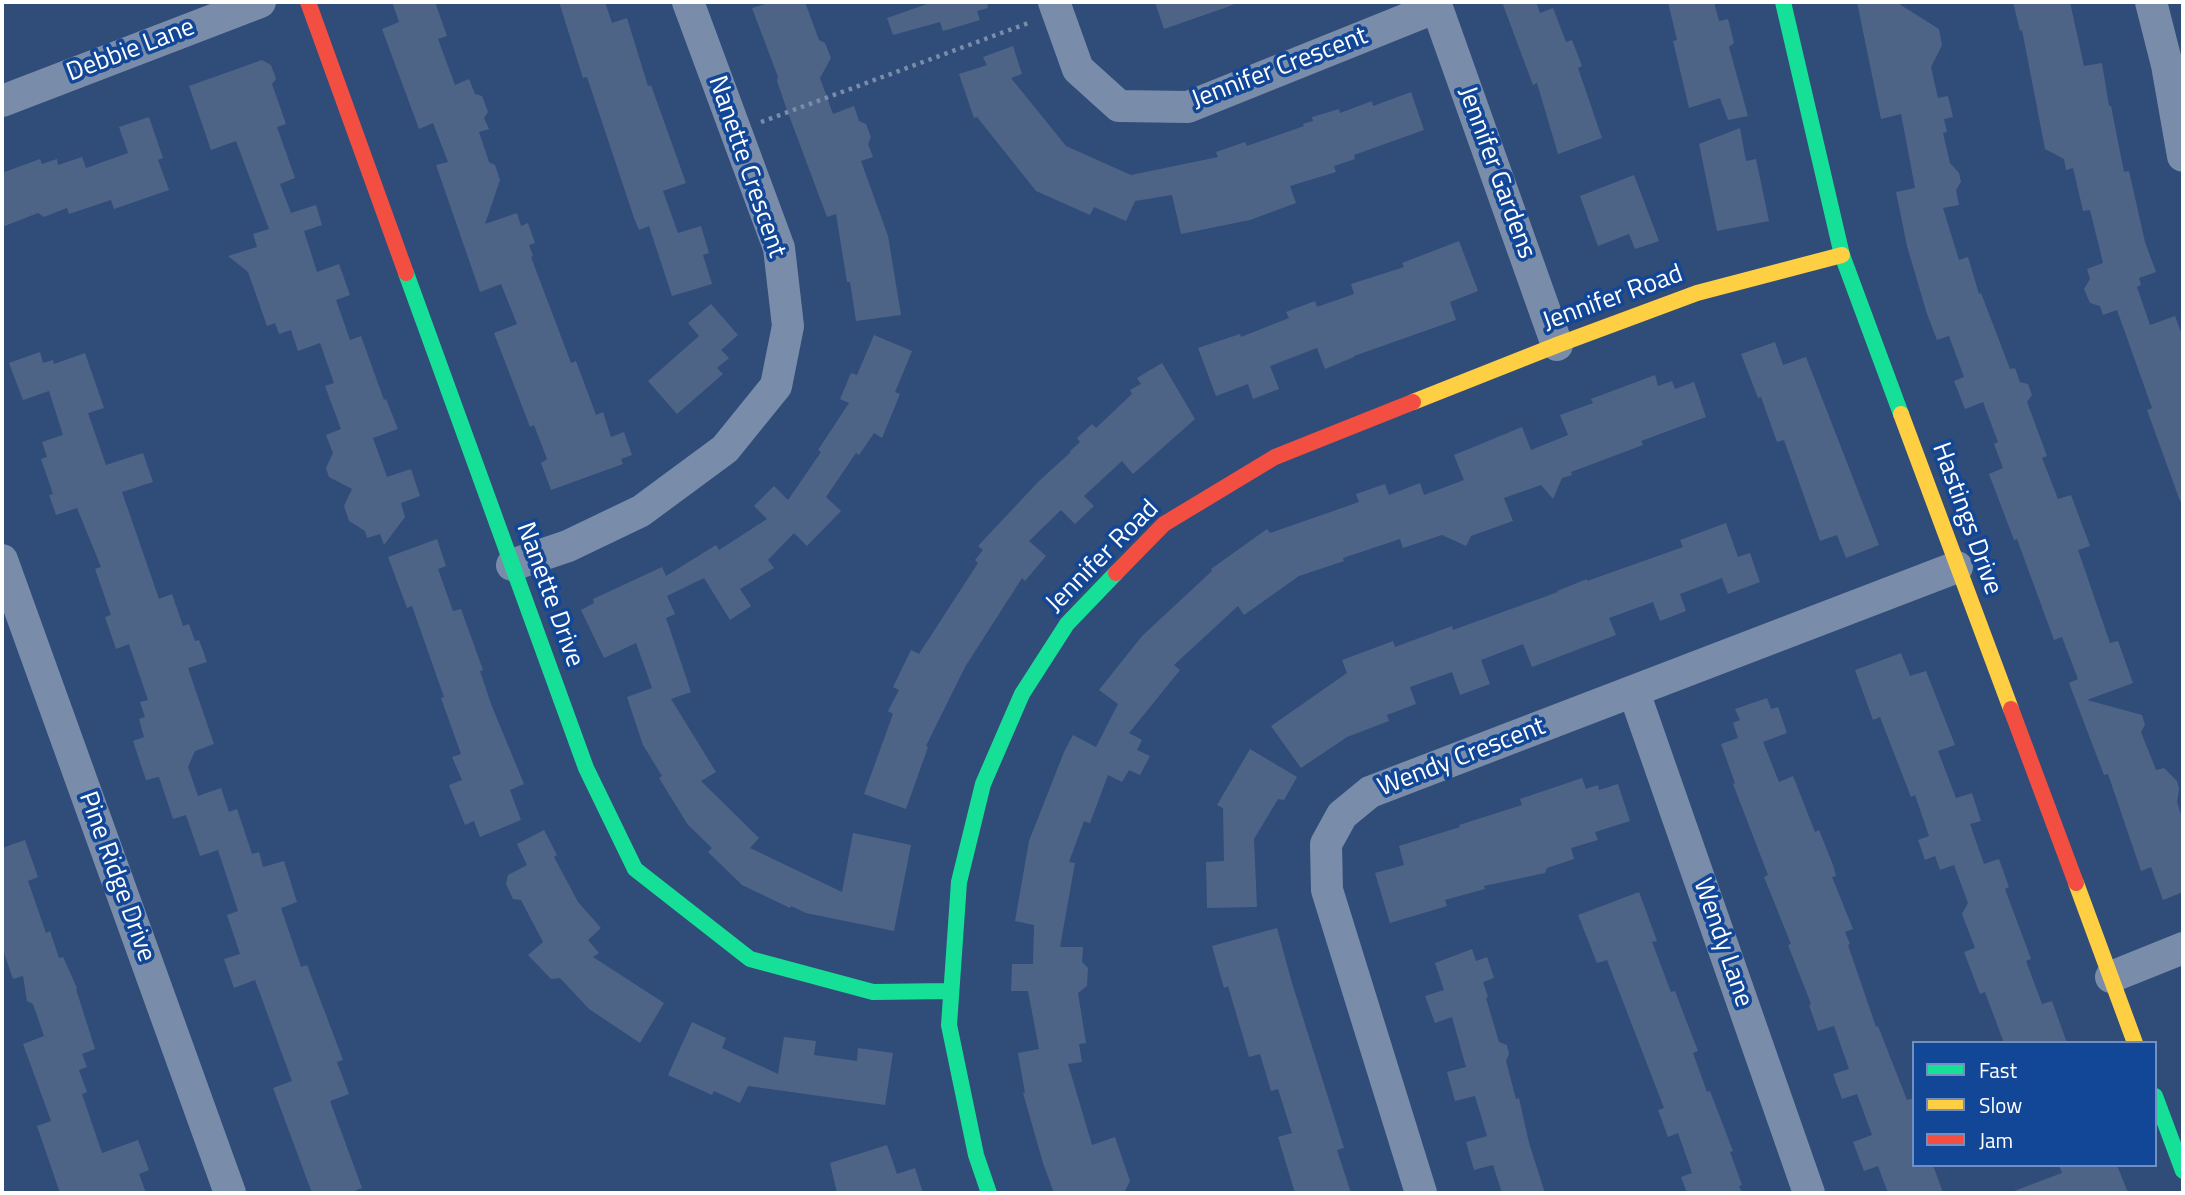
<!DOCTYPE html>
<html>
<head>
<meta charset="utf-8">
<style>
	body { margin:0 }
	#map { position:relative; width:2185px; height:1195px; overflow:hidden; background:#304c78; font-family:"Titillium Web",sans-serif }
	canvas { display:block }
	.frame { position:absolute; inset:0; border:4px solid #fff; pointer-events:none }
	.legend { position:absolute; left:1912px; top:1041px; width:245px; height:126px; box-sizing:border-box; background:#124696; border:2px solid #7190c0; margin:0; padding:9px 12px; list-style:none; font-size:21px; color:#fff }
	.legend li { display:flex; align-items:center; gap:14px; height:35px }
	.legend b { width:35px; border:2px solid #7190c0 }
</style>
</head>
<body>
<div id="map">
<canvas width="2185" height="1195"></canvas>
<div class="frame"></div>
<ul class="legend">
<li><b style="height:9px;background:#16e098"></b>Fast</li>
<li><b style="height:9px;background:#ffcf43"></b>Slow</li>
<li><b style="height:9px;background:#f24e42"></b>Jam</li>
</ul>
</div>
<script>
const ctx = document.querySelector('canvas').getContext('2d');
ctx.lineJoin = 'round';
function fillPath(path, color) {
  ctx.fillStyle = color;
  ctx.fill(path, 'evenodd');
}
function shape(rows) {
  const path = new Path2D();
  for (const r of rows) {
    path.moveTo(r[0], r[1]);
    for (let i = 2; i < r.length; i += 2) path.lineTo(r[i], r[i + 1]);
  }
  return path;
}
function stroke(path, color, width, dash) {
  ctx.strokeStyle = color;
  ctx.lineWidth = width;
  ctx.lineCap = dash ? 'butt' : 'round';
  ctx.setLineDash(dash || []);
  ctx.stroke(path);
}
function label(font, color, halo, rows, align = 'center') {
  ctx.font = font + ' "Titillium Web",sans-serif';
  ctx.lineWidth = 7;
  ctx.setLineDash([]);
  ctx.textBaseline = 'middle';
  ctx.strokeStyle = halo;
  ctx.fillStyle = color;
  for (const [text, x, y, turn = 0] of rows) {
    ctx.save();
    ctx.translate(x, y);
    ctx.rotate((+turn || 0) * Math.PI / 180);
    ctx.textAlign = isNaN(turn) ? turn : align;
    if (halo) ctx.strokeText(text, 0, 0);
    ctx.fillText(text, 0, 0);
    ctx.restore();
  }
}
fillPath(shape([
	[392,2,435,2,447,36,438,39,455,85,469,79,475,94,482,96,488,112,484,118,489,129,479,132,489,162,495,165,500,180,485,224,517,213,521,226,528,223,535,243,529,245,533,256,531,257,571,363,576,361,596,415,603,412,611,437,624,432,632,455,621,459,623,464,551,490,541,463,547,459,534,425,530,427,494,333,517,324,501,284,480,292,436,165,448,162,433,123,419,129,382,29,399,22],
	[559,2,605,2,612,23,627,18,648,86,651,85,686,183,663,191,678,233,701,226,709,253,703,255,712,284,672,296,649,226,639,230,634,218,587,77,583,78],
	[772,2,805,2,819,40,825,43,831,58,820,78,833,114,854,106,859,121,866,124,871,137,868,144,873,157,861,161,888,236,901,315,856,321,850,282,847,282,836,214,827,217,787,110,777,81,778,77,752,8],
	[933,2,987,2,988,8,977,11,980,20,943,31,940,22,893,35,887,18],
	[1155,2,1232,2,1233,5,1164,29],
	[1502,2,1536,2,1540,13,1553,8,1566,42,1572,40,1582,66,1578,68,1602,138,1558,154,1537,83,1533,85],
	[1668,2,1714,2,1719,21,1728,19,1734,43,1729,47,1748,116,1728,120,1720,98,1689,108,1673,41,1677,40],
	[1857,2,1896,2,1939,29,1942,45,1931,67,1938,98,1948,96,1953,117,1944,119,1947,132,1943,133,1950,163,1959,173,1961,182,1956,190,1959,205,1943,208,1959,260,1968,257,1979,294,1981,293,2010,369,2015,368,2020,382,2028,384,2032,395,2027,402,2047,456,2042,458,2058,499,2071,495,2090,546,2078,550,2110,643,2118,641,2133,683,2087,700,2142,715,2145,725,2141,732,2156,770,2164,768,2177,781,2179,789,2177,802,2183,821,2183,892,2163,900,2151,867,2141,871,2108,774,2104,775,2069,683,2078,679,2062,637,2054,640,2017,539,2014,540,1989,474,2003,468,1994,444,1998,442,1983,402,1965,409,1954,381,1964,377,1949,336,1937,340,1927,314,1907,246,1896,192,1915,188,1901,114,1881,119],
	[2013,2,2070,2,2084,66,2102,63,2109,106,2111,106,2124,172,2129,171,2145,242,2156,272,2139,278,2141,285,2137,287,2150,325,2175,316,2183,338,2183,501,2180,501,2147,410,2152,408,2117,310,2103,315,2100,306,2090,303,2084,289,2090,279,2087,269,2103,263,2090,210,2083,211,2073,168,2066,170,2064,159,2045,149,2022,30,2020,31],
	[1013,46,1022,74,1011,78,1066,146,1131,175,1218,157,1216,152,1245,142,1247,146,1304,126,1303,124,1313,121,1312,117,1339,109,1340,113,1372,101,1373,106,1411,92,1424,130,1354,155,1355,159,1334,166,1336,172,1290,186,1296,203,1250,220,1181,234,1172,195,1135,201,1126,221,1094,207,1090,215,1036,191,977,117,974,118,959,74,987,65,983,57],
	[262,60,271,65,276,79,272,84,286,124,277,127,295,178,280,184,291,213,316,205,322,225,304,231,317,272,339,264,350,295,336,300,350,340,361,336,384,400,386,399,398,429,373,438,387,477,411,469,420,496,401,503,405,517,384,545,380,534,367,538,365,531,349,521,344,506,352,489,329,477,326,468,333,453,326,435,341,429,325,386,334,383,320,343,298,351,291,330,279,334,275,323,267,326,248,272,228,256,257,247,253,234,269,229,236,141,211,150,189,86],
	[149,117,163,158,158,160,169,190,114,209,111,200,69,214,67,208,44,217,38,213,2,227,2,173,40,159,42,164,57,159,58,165,82,157,86,168,128,153,119,127],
	[1740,128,1746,161,1756,159,1769,221,1717,231,1699,144],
	[1634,175,1659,241,1635,249,1629,234,1598,246,1580,196],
	[1459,241,1478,291,1450,302,1456,320,1354,356,1354,357,1325,369,1317,348,1270,366,1279,389,1253,399,1248,384,1216,396,1198,348,1240,334,1241,337,1289,318,1286,312,1315,301,1317,307,1354,294,1351,284,1404,267,1402,263],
	[711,304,738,335,721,350,729,358,717,368,723,374,677,414,648,381,699,336,688,323],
	[874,335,912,351,895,392,900,394,882,438,874,433,859,455,856,453,826,497,841,511,807,546,794,533,768,560,774,568,740,589,751,606,730,620,704,578,667,596,675,614,666,618,691,692,671,699,716,772,701,781,759,838,750,848,842,892,853,833,911,845,894,931,806,913,791,906,790,908,742,885,708,852,712,848,688,825,659,778,662,776,643,745,627,697,652,688,636,643,604,658,581,610,594,603,593,599,662,567,666,576,716,545,719,550,767,519,754,506,774,486,788,500,821,452,818,450,849,403,840,399,851,373,857,375],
	[1775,342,1783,365,1806,357,1879,545,1846,558,1837,535,1820,541,1784,440,1777,442,1761,397,1758,398,1741,354],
	[40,352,43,363,53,360,54,364,85,353,104,408,88,413,106,465,143,453,153,482,122,492,159,599,172,594,183,626,189,624,195,641,199,640,207,662,188,668,214,744,195,751,188,767,198,796,221,788,229,812,237,809,252,854,259,852,263,867,284,861,297,902,281,908,301,967,307,965,343,1060,337,1062,349,1094,330,1101,362,1188,349,1193,312,1193,273,1088,292,1081,255,980,234,988,224,959,240,954,227,915,238,911,218,850,200,856,186,815,173,819,159,777,146,780,133,741,144,737,139,719,145,717,140,702,148,700,129,644,116,649,105,617,111,615,95,569,101,567,77,508,56,515,49,495,53,494,41,459,47,457,42,442,63,435,49,391,23,400,9,363],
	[1162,363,1195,419,1133,474,1122,461,1084,496,1094,506,1075,524,1061,510,1029,541,1046,556,1025,581,1022,578,965,667,926,746,928,747,906,809,864,794,893,714,888,711,899,690,893,687,911,650,919,654,978,563,975,560,983,550,978,546,1039,481,1071,452,1070,451,1080,442,1077,438,1092,424,1096,428,1132,394,1130,390,1141,384,1137,378],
	[1655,375,1658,386,1672,381,1675,389,1694,382,1706,417,1641,441,1643,445,1571,472,1572,475,1562,478,1553,499,1541,485,1504,498,1513,521,1471,536,1466,546,1442,535,1403,548,1400,539,1343,558,1344,561,1299,576,1244,615,1238,606,1174,665,1180,670,1129,733,1142,740,1137,750,1150,756,1140,775,1129,770,1122,782,1108,775,1090,823,1084,821,1069,862,1075,863,1060,947,1083,947,1082,962,1088,968,1087,986,1078,993,1086,1043,1079,1044,1082,1062,1068,1064,1092,1145,1115,1137,1130,1181,1124,1193,1054,1193,1043,1163,1023,1093,1025,1093,1018,1053,1039,1049,1028,991,1011,991,1012,964,1033,964,1034,925,1015,921,1029,841,1064,752,1073,735,1096,747,1118,704,1099,690,1142,636,1212,571,1211,569,1267,529,1270,533,1359,502,1356,494,1385,484,1389,495,1420,483,1424,495,1464,480,1454,455,1522,427,1531,450,1568,435,1560,415,1593,403,1591,399],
	[1726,523,1738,557,1750,553,1760,582,1728,594,1722,578,1680,594,1686,611,1660,621,1653,602,1609,618,1616,635,1532,667,1523,644,1481,660,1490,684,1460,695,1452,672,1410,687,1416,704,1387,715,1389,721,1347,737,1301,768,1271,726,1347,673,1342,660,1393,641,1395,647,1452,626,1453,630,1558,592,1557,591,1587,579,1587,581,1683,547,1680,540],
	[437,539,446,566,438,569,453,611,461,609,483,670,480,671,491,704,524,784,510,790,521,820,480,837,474,821,465,825,449,785,462,780,452,757,461,754,441,698,444,697,412,606,407,608,388,557],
	[1901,653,1910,676,1926,671,1955,745,1938,751,1956,798,1972,793,1981,821,1970,824,1984,864,1999,859,2009,887,2005,889,2031,959,2026,961,2042,1004,2052,1001,2067,1043,2004,1043,1985,992,1980,994,1964,952,1975,948,1962,914,1968,903,1954,865,1940,870,1935,856,1925,860,1918,840,1929,836,1915,795,1911,797,1880,717,1873,720,1855,670],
	[1767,698,1771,709,1778,707,1787,733,1763,742,1779,782,1793,776,1815,832,1819,830,1833,865,1836,876,1832,877,1853,929,1845,932,1850,944,1848,945,1876,1027,1878,1026,1907,1100,1914,1098,1914,1165,1933,1165,1943,1193,1888,1193,1878,1166,1864,1171,1853,1142,1872,1135,1857,1094,1842,1099,1833,1074,1849,1069,1834,1026,1818,1031,1809,1005,1811,1004,1788,945,1791,944,1764,877,1768,875,1733,784,1735,783,1721,744,1738,738,1733,723,1740,720,1735,709],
	[1250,749,1297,777,1284,800,1278,799,1254,839,1257,907,1207,908,1206,862,1224,861,1223,808,1217,805],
	[1582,778,1586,789,1598,785,1599,790,1618,784,1630,821,1595,832,1598,840,1571,848,1574,859,1547,868,1545,873,1484,886,1485,889,1445,900,1447,906,1390,923,1375,873,1404,865,1399,846,1460,827,1459,825,1522,805,1520,799],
	[544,830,557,855,554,857,578,902,601,928,588,940,599,953,593,957,664,1003,640,1043,589,1009,560,978,551,979,528,955,543,942,521,900,513,899,506,884,508,875,527,865,517,844],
	[25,840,38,877,28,881,46,933,50,931,59,958,63,957,77,988,76,989,95,1049,82,1054,87,1067,79,1070,87,1092,82,1094,102,1153,138,1140,149,1170,139,1174,146,1193,60,1193,37,1126,51,1121,23,1044,44,1036,33,1004,27,1001,23,976,13,979,2,947,2,848],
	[1639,892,1657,941,1652,942,1671,992,1675,991,1684,1015,1698,1051,1693,1053,1707,1092,1710,1091,1733,1151,1730,1152,1742,1185,1739,1186,1742,1193,1687,1193,1681,1177,1692,1173,1678,1133,1668,1137,1658,1110,1664,1108,1607,960,1597,963,1578,915],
	[1277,928,1292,983,1344,1148,1337,1150,1351,1193,1295,1193,1278,1137,1292,1133,1278,1089,1271,1091,1260,1054,1249,1057,1228,986,1224,988,1212,946],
	[1472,949,1476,961,1487,957,1494,978,1483,982,1488,997,1486,998,1499,1042,1507,1045,1509,1054,1506,1061,1516,1099,1519,1098,1529,1143,1545,1193,1502,1193,1493,1165,1474,1170,1466,1142,1487,1136,1475,1096,1455,1101,1447,1072,1466,1067,1452,1017,1435,1023,1425,996,1444,990,1435,963],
	[692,1022,726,1038,722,1048,778,1074,784,1037,816,1041,814,1055,857,1061,858,1048,893,1053,885,1105,748,1086,740,1103,714,1091,712,1095,668,1075],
	[887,1145,897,1174,915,1168,923,1193,837,1193,830,1163],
	[2059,1165,2117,1165,2128,1193,2014,1193,2014,1191,2062,1173]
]), '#4e6487');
stroke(shape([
	[761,122,1031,22]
]), '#798dab', 4.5, [3.5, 5]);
stroke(shape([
	[1054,2,1078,69,1119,106,1188,107,1437,7],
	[1435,2,1557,345],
	[2151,2,2167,65,2183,156],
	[2,101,260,2],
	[2,560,230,1193],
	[512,565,568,546,641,511,725,449,776,386,788,326,779,248,688,2],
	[1634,692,1809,1193],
	[2111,977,2183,948],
	[1421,1193,1327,890,1326,844,1342,815,1370,792,1957,567]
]), '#798dab', 32);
stroke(shape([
	[1783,2,1842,255,1901,414],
	[406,273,586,768,635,869,750,959,873,992,951,991],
	[2155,1096,2183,1171],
	[989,1193,976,1155,949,1025,959,882,983,784,1022,694,1067,624,1116,573]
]), '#16e098', 16);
stroke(shape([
	[1413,402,1557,345,1697,293,1842,255],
	[1901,414,2011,709],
	[2076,883,2135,1043]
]), '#ffcf43', 16);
stroke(shape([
	[308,2,406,273],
	[1116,573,1164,524,1275,457,1413,402],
	[2011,709,2076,883]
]), '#f24e42', 16);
label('26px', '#fff', '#124696', [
	["Debbie Lane",131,51,-21],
	["Jennifer Crescent",1280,69,-21],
	["Nanette Crescent",746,167,71],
	["Jennifer Gardens",1496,173,70],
	["Jennifer Road",1613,299,-20],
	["Hastings Drive",1966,519,70],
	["Jennifer Road",1103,557,-45],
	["Nanette Drive",549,595,70],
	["Wendy Crescent",1462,758,-21],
	["Pine Ridge Drive",116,877,70],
	["Wendy Lane",1722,943,71]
]);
</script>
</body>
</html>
